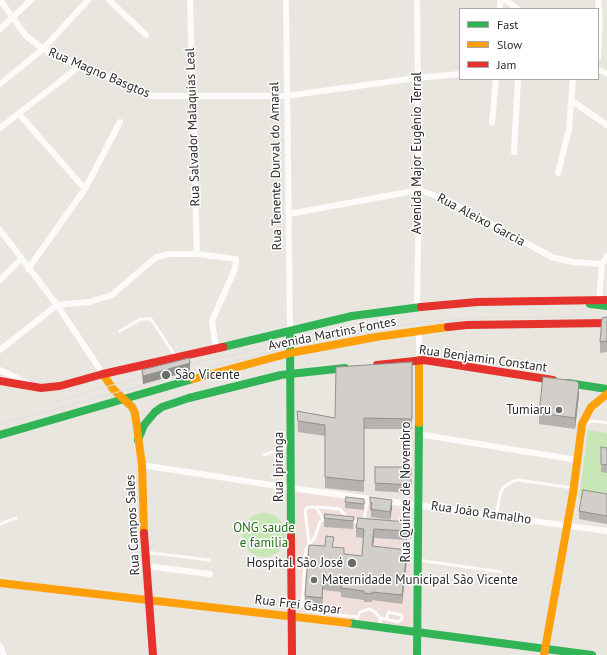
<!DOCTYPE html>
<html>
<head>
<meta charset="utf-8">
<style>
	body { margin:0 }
	#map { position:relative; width:607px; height:655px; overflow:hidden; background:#e9e6df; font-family:"PT Sans",sans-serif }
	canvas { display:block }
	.legend { position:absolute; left:459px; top:8px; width:140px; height:72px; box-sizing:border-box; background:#fff; border:1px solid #aaa; margin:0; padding:5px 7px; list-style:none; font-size:12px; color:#2a2a2a }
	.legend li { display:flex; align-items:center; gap:8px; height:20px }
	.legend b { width:20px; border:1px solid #aaa }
</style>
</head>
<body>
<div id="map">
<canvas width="607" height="655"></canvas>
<ul class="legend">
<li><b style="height:5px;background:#30b455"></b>Fast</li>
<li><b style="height:5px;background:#ff9f0a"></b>Slow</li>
<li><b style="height:5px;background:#e5322d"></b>Jam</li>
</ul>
</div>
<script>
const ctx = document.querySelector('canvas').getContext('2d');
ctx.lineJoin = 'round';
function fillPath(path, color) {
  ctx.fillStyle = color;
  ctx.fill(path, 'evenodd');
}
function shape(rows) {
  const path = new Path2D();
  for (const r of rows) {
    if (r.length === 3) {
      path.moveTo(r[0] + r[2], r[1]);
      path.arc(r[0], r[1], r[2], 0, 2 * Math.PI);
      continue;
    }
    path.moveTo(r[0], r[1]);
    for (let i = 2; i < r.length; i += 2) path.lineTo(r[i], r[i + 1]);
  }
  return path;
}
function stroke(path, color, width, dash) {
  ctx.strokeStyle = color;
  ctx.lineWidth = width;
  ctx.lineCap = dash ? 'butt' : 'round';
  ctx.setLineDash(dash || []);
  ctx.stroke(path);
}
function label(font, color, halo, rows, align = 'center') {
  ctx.font = font + ' "PT Sans",sans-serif';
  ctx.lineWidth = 3;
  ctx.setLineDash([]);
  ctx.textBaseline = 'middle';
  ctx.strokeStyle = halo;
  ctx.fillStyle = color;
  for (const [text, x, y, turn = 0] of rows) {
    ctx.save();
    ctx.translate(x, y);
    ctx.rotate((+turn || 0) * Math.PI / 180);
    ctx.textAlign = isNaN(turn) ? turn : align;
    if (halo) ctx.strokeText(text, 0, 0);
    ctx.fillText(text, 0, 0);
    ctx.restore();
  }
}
fillPath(shape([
	[293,491,410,510,411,627,294,615]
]), '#f0dedb');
fillPath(shape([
	[588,430,607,433,607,502,579,498],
	[264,535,22]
]), '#c8e7b6');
stroke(shape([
	[120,331,141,319,151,319,176,357],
	[585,423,594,421,607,423],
	[264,455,289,446],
	[316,507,340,509,348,519],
	[496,516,501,491,504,487,513,481,518,480,573,488],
	[327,519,323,519,320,522,315,537,306,549,302,606,307,611,357,617],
	[351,522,357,522,364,519,368,499],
	[0,524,16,518],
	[309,544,305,510,308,507,316,507,323,519],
	[145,552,209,560],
	[418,560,501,572],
	[380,618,386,619,398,622,402,619,402,615,389,612,386,619],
	[357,619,360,612,370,609,376,613,380,618,380,625]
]), '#fcfbfa', 3);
stroke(shape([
	[0,0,26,36,43,49,152,96,286,96,416,78,460,74],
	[109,0,146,35],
	[190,0,197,254],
	[286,0,290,331],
	[417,0,419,190,417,307],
	[505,0,518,9],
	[598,0,600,19,598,57],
	[500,9,500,0],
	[0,29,31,0],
	[598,69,607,74],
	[0,84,43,49,88,0],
	[572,101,607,125],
	[19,114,85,189],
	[492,123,496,79],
	[0,128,80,66],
	[514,152,518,79],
	[558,173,569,129,573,79],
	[289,214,419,190,445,199,552,257,572,262,602,264],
	[0,230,57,305,103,374],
	[28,269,85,189,120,122],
	[0,280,21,259],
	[599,300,602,264,607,256],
	[0,350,57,305,89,302,112,295,156,257,170,254,197,254,236,259,235,269,212,321,216,349],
	[419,360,419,330],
	[0,370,29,384],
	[418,434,577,460],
	[142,465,291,488,607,531],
	[146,566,210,574],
	[0,646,4,655]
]), '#fcfbfa', 6);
stroke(shape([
	[590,304,607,306],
	[290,331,291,537],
	[223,347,352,316,421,307],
	[568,383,607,389],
	[0,435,193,379],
	[138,440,144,425,155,412,162,407,189,398,281,375,345,368],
	[348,623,592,655],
	[417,655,419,423]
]), '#30b455', 8);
stroke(shape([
	[103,374,113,389,132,407,135,413,142,465,144,533],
	[193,379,290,353,376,337,448,327],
	[419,423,419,360],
	[0,583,348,623],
	[544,655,573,493,582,424,591,407,607,394]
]), '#ff9f0a', 8);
stroke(shape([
	[421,307,477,302,607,300],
	[448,327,467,325,607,323],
	[377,365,424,360,553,380],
	[0,381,41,388,60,386,103,374,223,347],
	[144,533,153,655],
	[291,537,292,655]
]), '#e5322d', 8);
stroke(shape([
	[180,366,264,348],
	[45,405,153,373],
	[0,424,203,369,290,347,374,330,421,322,492,317,607,317]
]), '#dddedf', 1);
fillPath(shape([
	[607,317,607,352,600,353,600,342],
	[412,362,412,429,364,429,364,492,325,488,325,436,298,432,297,411,335,418],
	[142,370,190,371,143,384,142,378],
	[579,395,575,429,539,424,539,413],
	[601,447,607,448,607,473,601,472],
	[375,467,411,467,411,493,375,491],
	[607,494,607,524,579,519,579,511],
	[370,497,392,508,390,520,371,517,371,511,370,511],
	[345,502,364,504,364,510,345,508],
	[354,517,353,529,324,527,324,518],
	[358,518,407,531,407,540,374,538,373,546,407,559,402,604,372,600,372,602,364,602,364,600,341,597,341,592,323,590,322,606,305,605,305,596,334,547,344,554,362,556,363,538,356,537,356,528]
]), '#b5b2af');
fillPath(shape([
	[190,363,190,371,143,384,143,376],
	[579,384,579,395,575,429,575,418],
	[392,500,392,508,390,520,390,512],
	[374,529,374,538,372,554,372,546],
	[407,550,407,559,402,604,402,595],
	[323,581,323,590,322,606,322,598]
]), '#93918e');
const building = shape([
	[607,317,607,341,600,342,602,318,607,317],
	[189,358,190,363,143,376,142,370,189,358],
	[412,362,412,419,364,418,364,481,325,477,325,425,298,421,297,411,335,418,336,367,412,362],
	[543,377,576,381,579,384,575,418,539,413,543,377],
	[601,447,607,448,607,465,601,464,601,447],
	[375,467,411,467,411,485,375,483,375,467],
	[583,490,607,494,607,516,579,511,583,490],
	[346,497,364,499,364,504,345,502,346,497],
	[370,497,392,500,390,512,371,509,372,503,370,502,370,497],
	[325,514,354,517,353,521,324,518,325,514],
	[358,518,407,522,407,531,374,529,372,546,407,550,402,595,372,592,372,594,364,593,364,591,341,588,342,583,323,581,322,598,305,596,309,545,325,546,326,536,334,537,332,547,344,548,344,554,362,556,364,529,356,528,358,518]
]);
fillPath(building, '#d2cfcb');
stroke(building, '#93918e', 1);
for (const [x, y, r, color] of [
	[166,375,5,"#6d6c69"],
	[559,410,4,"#6d6c69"],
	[352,563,5,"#6d6c69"],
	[314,580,4,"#6d6c69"]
]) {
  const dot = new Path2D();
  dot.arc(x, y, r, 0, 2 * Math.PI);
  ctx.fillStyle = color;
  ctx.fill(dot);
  stroke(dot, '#fff', 1.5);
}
label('13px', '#2a2a2a', '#fff', [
	["Rua Magno Basgtos",99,73,23],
	["Rua Salvador Malaquias Leal",193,127,-92],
	["Avenida Major Eugênio Terral",417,153,-90],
	["Rua Tenente Durval do Amaral",276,166,-91],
	["Rua Aleixo Garcia",481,220,28],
	["Avenida Martins Fontes",332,334,-11],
	["Rua Benjamin Constant",483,359,8],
	["Rua Ipiranga",279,467,-90],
	["Rua Quinze de Novembro",406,492,-90],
	["Rua João Ramalho",481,513,8],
	["Rua Campos Sales",133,525,-93],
	["Rua Frei Gaspar",298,605,7]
]);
label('13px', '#2a2a2a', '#fff', [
	["São Vicente",175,375],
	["Tumiaru",551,410,"right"],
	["Hospital São José",343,563,"right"],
	["Maternidade Municipal São Vicente",322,580]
], 'left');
label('13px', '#236d15', '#fff', [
	["ONG saude",264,528],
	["e familia",264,543]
]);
</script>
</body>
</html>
